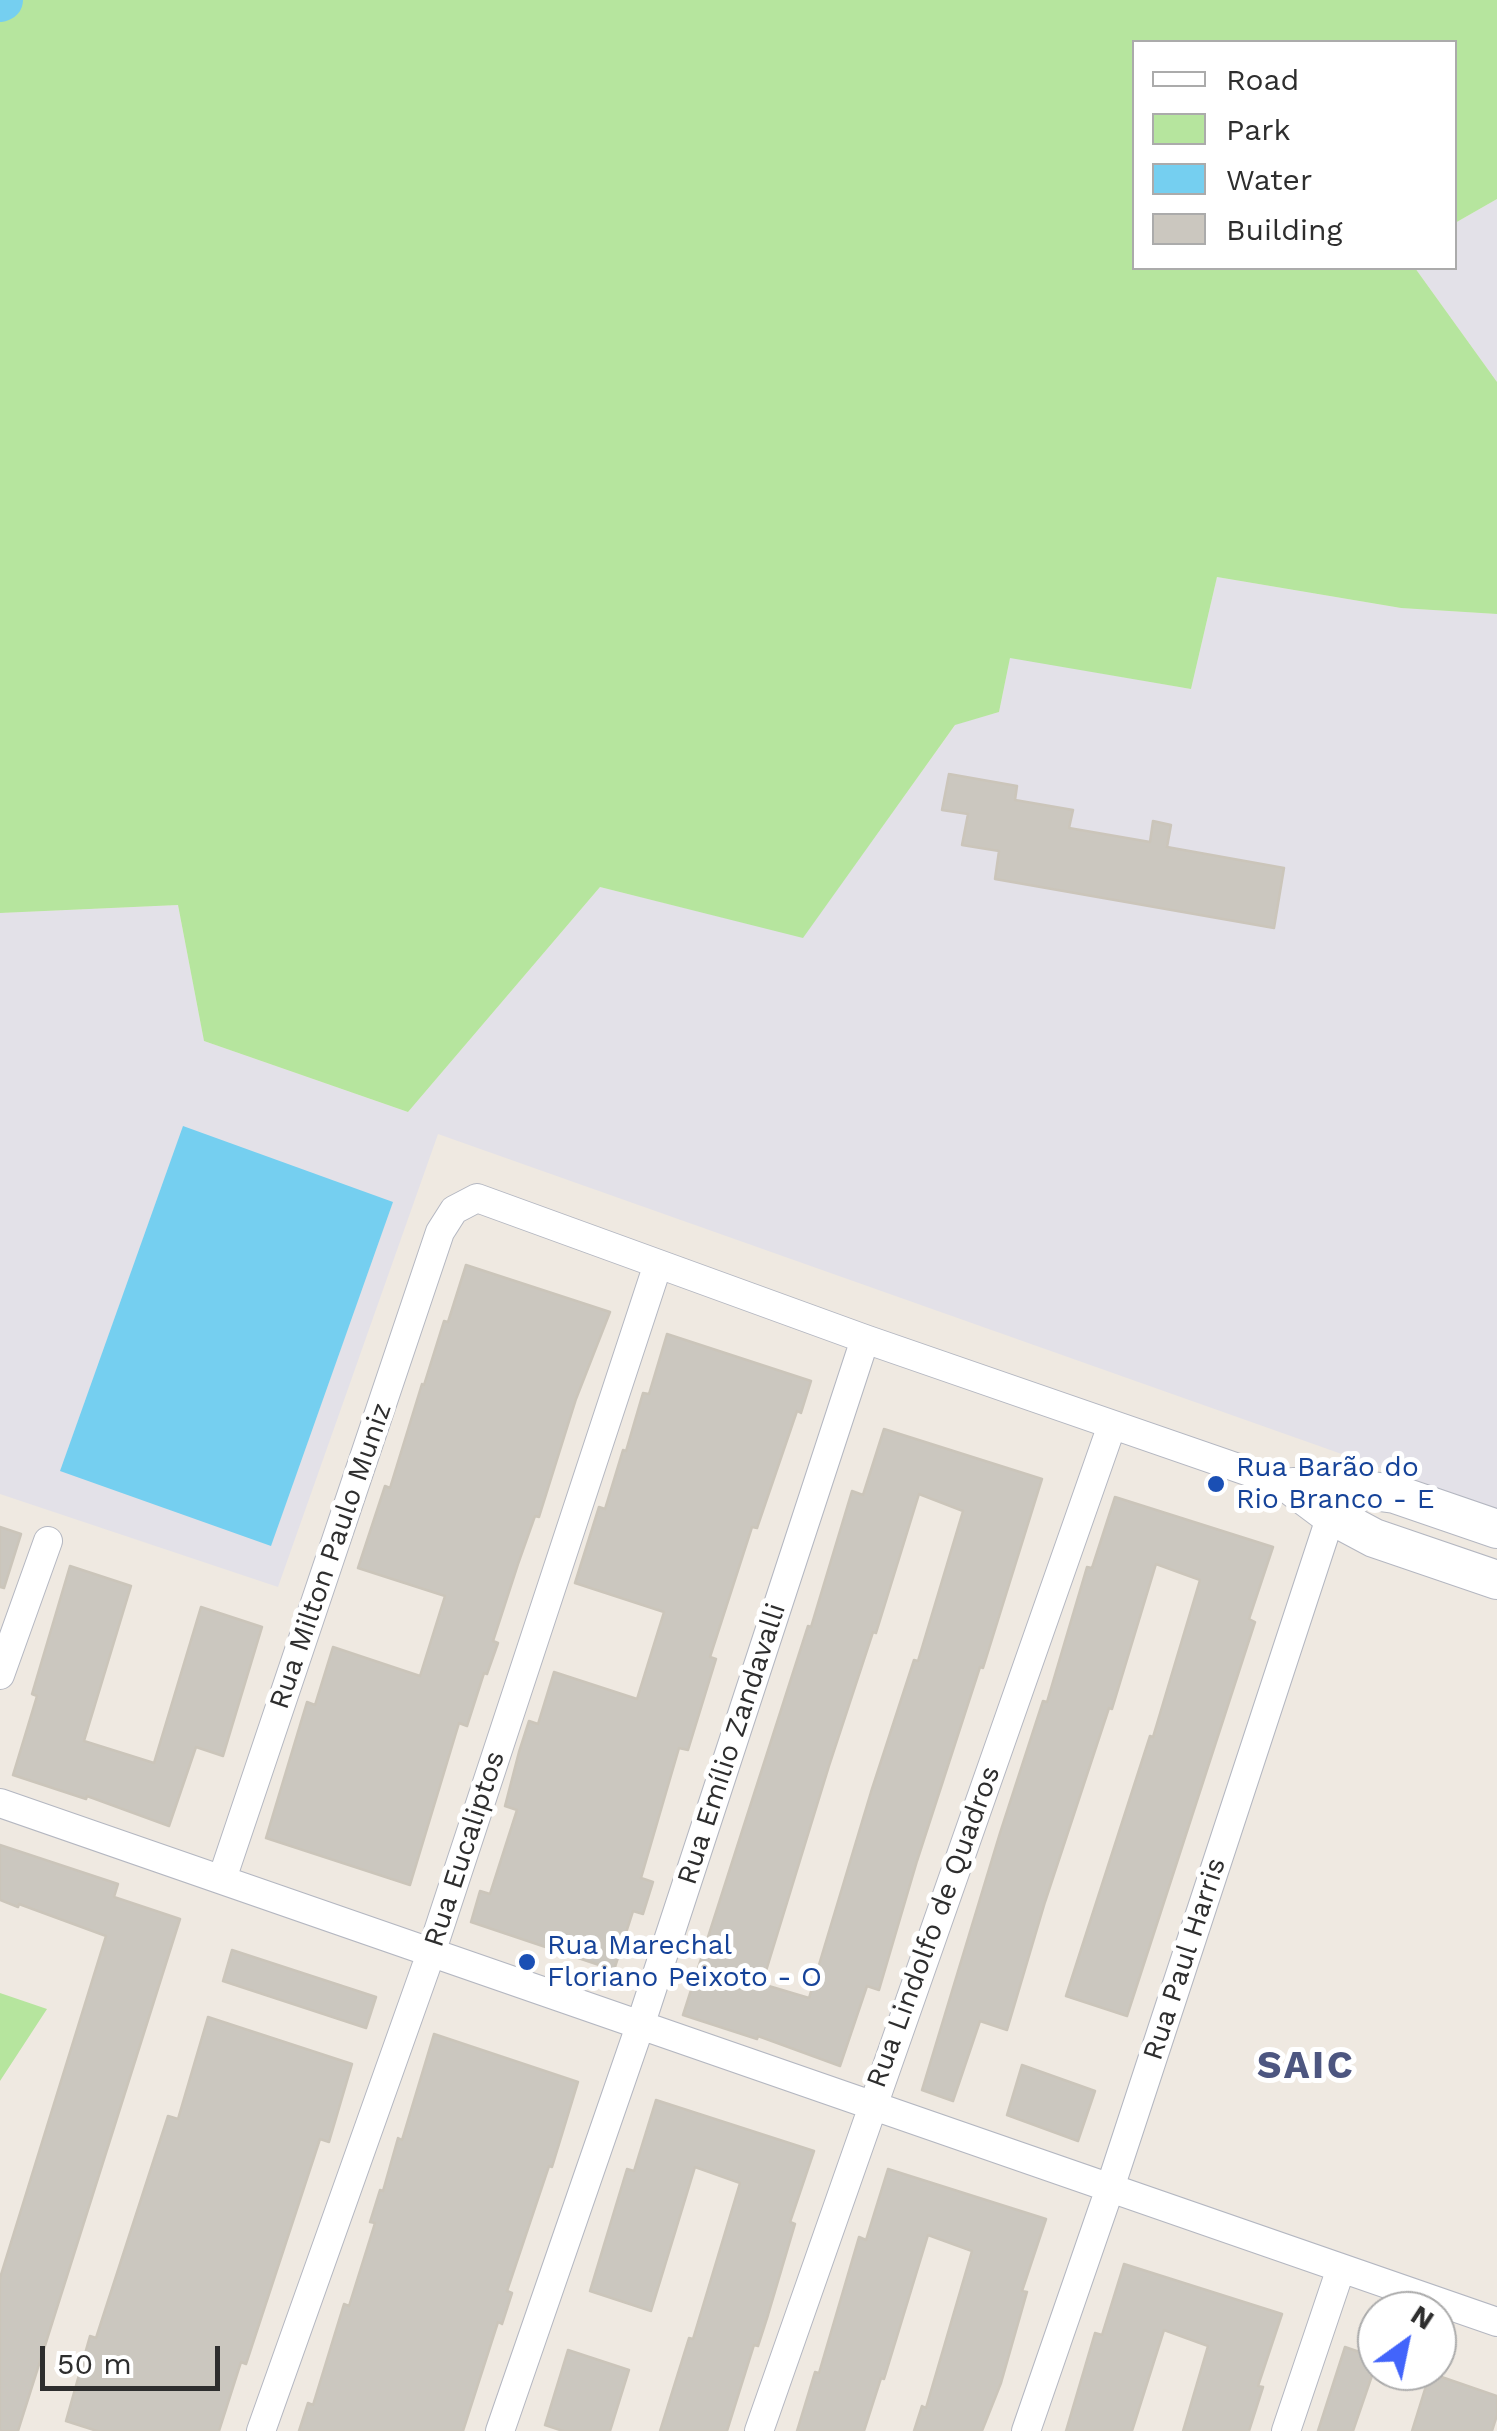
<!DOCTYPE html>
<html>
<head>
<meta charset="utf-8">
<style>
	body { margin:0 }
	#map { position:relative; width:1497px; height:2431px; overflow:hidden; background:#efe9e1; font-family:"Work Sans",sans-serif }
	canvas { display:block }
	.legend { position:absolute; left:1132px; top:40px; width:325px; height:230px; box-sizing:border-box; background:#fff; border:2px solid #ababab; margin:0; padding:12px 18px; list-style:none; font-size:30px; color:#2e2e2e }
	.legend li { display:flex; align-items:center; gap:20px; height:50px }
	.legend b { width:50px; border:2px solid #ababab }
	.north { position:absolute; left:1357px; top:2291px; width:100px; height:100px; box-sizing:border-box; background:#fff; border:2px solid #ababab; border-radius:50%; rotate:33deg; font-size:28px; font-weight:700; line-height:40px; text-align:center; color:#2e2e2e }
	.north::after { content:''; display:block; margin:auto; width:35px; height:45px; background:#4264fb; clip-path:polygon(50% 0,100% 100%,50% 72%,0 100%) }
	.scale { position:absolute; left:40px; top:2346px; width:180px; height:45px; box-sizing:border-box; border:5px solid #2e2e2e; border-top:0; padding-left:12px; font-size:30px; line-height:35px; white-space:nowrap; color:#2e2e2e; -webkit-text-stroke:8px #fff; paint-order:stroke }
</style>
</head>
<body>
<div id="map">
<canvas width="1497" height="2431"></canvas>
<ul class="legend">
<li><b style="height:12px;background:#fff"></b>Road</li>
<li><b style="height:28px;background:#b6e59e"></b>Park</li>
<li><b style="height:28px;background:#75cff0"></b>Water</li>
<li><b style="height:28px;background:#cbc7bf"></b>Building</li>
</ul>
<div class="north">N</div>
<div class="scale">50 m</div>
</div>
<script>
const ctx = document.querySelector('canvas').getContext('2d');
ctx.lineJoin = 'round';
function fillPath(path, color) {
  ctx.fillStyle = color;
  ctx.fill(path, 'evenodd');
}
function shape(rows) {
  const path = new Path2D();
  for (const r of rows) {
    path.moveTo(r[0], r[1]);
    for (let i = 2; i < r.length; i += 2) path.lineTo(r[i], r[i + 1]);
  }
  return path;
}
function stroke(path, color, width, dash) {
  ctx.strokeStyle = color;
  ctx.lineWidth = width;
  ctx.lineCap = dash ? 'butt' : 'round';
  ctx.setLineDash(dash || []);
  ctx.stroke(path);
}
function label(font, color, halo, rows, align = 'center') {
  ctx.font = font + ' "Work Sans",sans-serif';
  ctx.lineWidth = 10;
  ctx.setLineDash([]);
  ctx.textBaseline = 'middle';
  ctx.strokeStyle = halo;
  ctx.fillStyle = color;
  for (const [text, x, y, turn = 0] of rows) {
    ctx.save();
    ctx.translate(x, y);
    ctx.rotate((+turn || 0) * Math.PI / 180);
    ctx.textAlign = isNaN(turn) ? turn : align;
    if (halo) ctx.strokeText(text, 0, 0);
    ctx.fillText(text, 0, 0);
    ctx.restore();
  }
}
fillPath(shape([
	[1497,199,1497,382,1415,268,1454,268,1455,223],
	[1217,577,1401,608,1497,614,1497,1509,438,1134,278,1587,0,1494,0,913,178,905,204,1041,408,1112,600,887,803,937,956,724,999,712,1010,657,1191,689]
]), '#e3e1e8');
fillPath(shape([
	[0,0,1497,0,1497,199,1455,223,1454,42,1134,42,1134,268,1415,268,1497,382,1497,614,1401,608,1217,577,1191,689,1010,658,999,712,955,725,803,938,600,887,408,1112,204,1041,178,905,0,913],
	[0,1993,47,2009,0,2081]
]), '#b6e59e');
fillPath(shape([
	[183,1126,393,1202,271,1546,60,1471]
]), '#75cff0');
stroke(shape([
	[0,1,2,0]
]), '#75cff0', 42);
const building = shape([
	[949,774,1017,786,1015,800,1073,810,1069,828,1150,842,1153,821,1171,825,1167,847,1284,868,1274,928,995,879,999,851,962,845,968,814,942,810,949,774],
	[466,1265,610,1312,576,1399,539,1517,535,1516,518,1564,493,1641,498,1643,487,1674,484,1673,467,1726,459,1723,410,1885,266,1838,307,1702,315,1705,333,1647,420,1676,445,1596,358,1568,385,1486,390,1488,422,1384,424,1385,444,1321,448,1322,466,1265],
	[667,1334,811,1381,801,1413,797,1411,757,1528,752,1527,710,1657,716,1659,688,1750,679,1748,641,1878,653,1882,643,1914,633,1911,614,1970,471,1922,480,1891,490,1894,517,1810,505,1806,519,1752,529,1721,538,1724,554,1672,637,1699,664,1612,575,1583,599,1507,605,1509,623,1450,626,1451,643,1393,649,1394,667,1334],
	[884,1429,1042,1479,983,1668,980,1667,917,1861,879,1990,867,1986,840,2066,758,2036,757,2039,683,2015,808,1626,811,1627,852,1491,863,1495,884,1429],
	[919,1494,963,1511,918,1661,914,1660,871,1792,809,1998,762,1984,829,1766,873,1632,876,1633,919,1494],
	[1115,1497,1273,1547,1249,1619,1255,1622,1127,2016,1066,1996,1150,1736,1153,1737,1200,1580,1156,1564,1112,1709,1109,1708,1045,1902,1007,2030,980,2021,953,2101,922,2090,1000,1833,1043,1701,1047,1702,1087,1567,1092,1568,1115,1497],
	[0,1527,21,1534,4,1588,0,1587,0,1527],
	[70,1566,131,1586,84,1741,154,1763,201,1607,262,1627,223,1756,196,1747,169,1826,87,1796,86,1799,13,1775,37,1696,32,1694,70,1566],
	[0,1845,118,1884,114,1897,180,1919,18,2431,0,2431,0,2278,106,1936,19,1904,18,1907,0,1900,0,1845],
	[232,1950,376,1997,366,2028,223,1981,232,1950],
	[208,2017,352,2064,329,2142,320,2139,246,2364,241,2362,219,2431,97,2431,66,2421,90,2336,96,2338,168,2116,178,2119,208,2017],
	[434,2034,578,2082,552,2167,549,2166,507,2291,512,2293,502,2324,498,2322,463,2431,299,2431,308,2403,313,2405,344,2304,349,2306,375,2223,370,2222,380,2190,383,2191,398,2138,402,2140,434,2034],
	[1022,2065,1095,2091,1078,2141,1007,2115,1022,2065],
	[656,2100,814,2151,790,2222,795,2224,768,2315,758,2346,754,2345,727,2431,660,2431,689,2338,693,2339,740,2183,695,2167,651,2311,590,2291,627,2169,634,2171,656,2100],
	[888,2169,1046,2219,1022,2291,1027,2292,1001,2383,982,2431,914,2431,922,2406,926,2408,972,2251,928,2235,884,2379,881,2378,864,2431,797,2431,815,2372,819,2373,859,2237,866,2240,888,2169],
	[1124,2264,1282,2314,1258,2386,1263,2387,1249,2431,1183,2431,1208,2346,1164,2330,1132,2431,1066,2431,1095,2333,1102,2335,1124,2264],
	[1345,2347,1377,2358,1377,2361,1353,2431,1318,2431,1345,2347],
	[568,2350,629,2370,610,2431,563,2431,545,2425,568,2350],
	[1430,2373,1497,2396,1497,2415,1492,2431,1412,2431,1430,2373]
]);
fillPath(building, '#cbc7bf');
stroke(building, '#cbc5ba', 2.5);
const street = shape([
	[0,1675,48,1541],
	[0,1803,1497,2322],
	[222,1879,440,1232,454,1210,477,1198,865,1339,1293,1487],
	[261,2431,431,1953,658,1264],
	[500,2431,640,2026,865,1339],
	[759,2431,1112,1425],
	[1026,2431,1110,2188,1337,1497],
	[1286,2431,1341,2268]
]);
const secondary = shape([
	[1293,1487,1329,1514,1374,1538,1497,1580],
	[1293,1487,1342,1487,1395,1494,1497,1529]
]);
stroke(street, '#b4b7c1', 30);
stroke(secondary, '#b4b7c1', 40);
stroke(street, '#fff', 28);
stroke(secondary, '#fff', 38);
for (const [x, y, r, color] of [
	[1216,1484,10,"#1a4fb4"],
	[527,1962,10,"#1a4fb4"]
]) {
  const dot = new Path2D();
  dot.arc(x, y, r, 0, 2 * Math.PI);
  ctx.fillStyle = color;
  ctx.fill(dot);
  stroke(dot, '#fff', 4);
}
label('28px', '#164399', '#fff', [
	["Rua Barão do",1236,1468],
	["Rio Branco - E",1236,1500],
	["Rua Marechal",547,1946],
	["Floriano Peixoto - O",547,1978]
], 'left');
label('28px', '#2e2e2e', '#fff', [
	["Rua Milton Paulo Muniz",331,1556,-71],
	["Rua Emílio Zandavalli",732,1744,-72],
	["Rua Eucaliptos",465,1849,-72],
	["Rua Lindolfo de Quadros",934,1927,-70],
	["Rua Paul Harris",1185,1959,-72]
]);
ctx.letterSpacing = '2.5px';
label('bold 38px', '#4d5680', '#fff', [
	["SAIC",1306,2067]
]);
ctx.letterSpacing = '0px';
</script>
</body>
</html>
